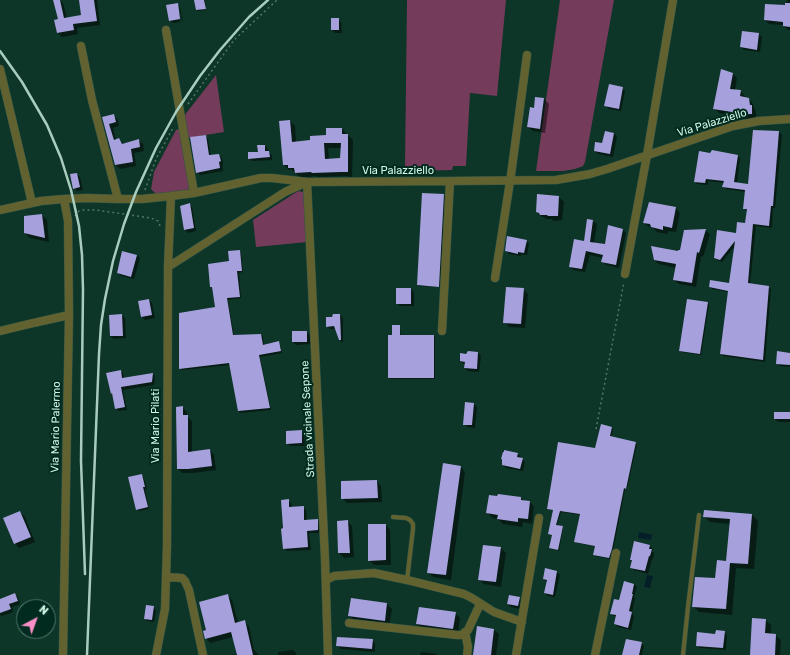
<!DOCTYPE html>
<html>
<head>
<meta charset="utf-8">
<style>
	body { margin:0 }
	#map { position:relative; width:790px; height:655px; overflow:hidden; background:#0d3528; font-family:Rubik,sans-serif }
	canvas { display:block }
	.north { position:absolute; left:16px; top:599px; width:40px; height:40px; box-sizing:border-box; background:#012b1f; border:1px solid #557c6f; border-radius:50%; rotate:41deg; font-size:11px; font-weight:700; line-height:16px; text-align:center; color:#d2f6e7 }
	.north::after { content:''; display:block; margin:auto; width:14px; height:18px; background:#fa8fc7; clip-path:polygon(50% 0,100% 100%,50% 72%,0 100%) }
</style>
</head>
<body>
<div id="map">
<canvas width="790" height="655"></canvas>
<div class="north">N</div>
</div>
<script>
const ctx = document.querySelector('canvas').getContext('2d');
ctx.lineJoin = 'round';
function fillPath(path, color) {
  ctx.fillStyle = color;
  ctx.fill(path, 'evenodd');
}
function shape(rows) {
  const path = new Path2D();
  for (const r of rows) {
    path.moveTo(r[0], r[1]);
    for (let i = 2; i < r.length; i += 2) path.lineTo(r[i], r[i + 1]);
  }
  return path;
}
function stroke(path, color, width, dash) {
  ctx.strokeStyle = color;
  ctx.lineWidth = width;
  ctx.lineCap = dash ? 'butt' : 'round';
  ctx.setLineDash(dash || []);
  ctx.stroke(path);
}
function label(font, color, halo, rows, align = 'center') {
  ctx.font = font + ' Rubik,sans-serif';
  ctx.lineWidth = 4;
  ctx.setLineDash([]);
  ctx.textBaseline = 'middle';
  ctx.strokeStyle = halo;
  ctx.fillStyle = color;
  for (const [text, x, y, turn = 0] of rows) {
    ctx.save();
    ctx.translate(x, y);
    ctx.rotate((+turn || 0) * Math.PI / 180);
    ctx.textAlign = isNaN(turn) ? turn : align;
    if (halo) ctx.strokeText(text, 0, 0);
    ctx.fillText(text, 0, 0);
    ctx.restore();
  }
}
fillPath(shape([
	[407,0,506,0,497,96,470,93,466,166,453,166,452,170,409,171,405,167],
	[560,0,614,0,585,162,583,166,575,169,563,171,536,171],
	[216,75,224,132,187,138,184,116],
	[179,129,180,130,192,189,158,194,155,193,151,189,154,172,176,130],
	[299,191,303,192,306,194,307,242,256,247,253,220,295,193]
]), '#753b5a');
fillPath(shape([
	[639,532,652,535,651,540,638,538],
	[647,575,653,576,650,588,644,587]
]), '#051f29');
fillPath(shape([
	[56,0,60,0,63,3,67,18,82,16,80,0,97,0,100,25,77,28,78,34,62,37,58,33,56,21,59,20],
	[195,0,205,0,206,10,198,11,197,10],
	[787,0,790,0,790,30,788,30,783,25,769,24,765,20,786,6],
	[177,4,180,7,183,21,182,21,179,6,177,6,180,22,173,23,170,20],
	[338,19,341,22,342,33,335,33,332,30],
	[743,32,759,34,762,37,760,52,744,50,741,47],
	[733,74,737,78,735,90,740,91,745,96,745,98,749,99,753,104,754,108,756,111,756,119,737,119,734,116,719,113,714,108],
	[622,88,625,91,621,111,609,109,606,106],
	[536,98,544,99,549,104,545,133,533,131,528,127,535,109],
	[114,116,118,120,119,126,113,128,116,140,119,139,124,145,139,140,143,144,144,151,134,153,136,166,120,169,116,165,103,118],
	[290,121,295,126,296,142,311,141,342,129,353,140,352,177,346,176,317,177,316,176,301,178,291,169,289,170,284,165],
	[328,148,342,148,341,159,329,159],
	[754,131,779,132,782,135,775,208,773,208,772,228,756,226,750,284,768,287,771,289,765,362,723,356,721,353,729,292,712,289,710,287,730,284,735,246,722,262,717,260,715,258,746,224,747,211,745,208,746,192,726,189,723,187,724,183,708,181,708,185,697,184,695,181,711,154,738,156,740,158,737,183,749,185],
	[605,132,614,133,617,136,613,157,598,154,595,151,603,144],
	[205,136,208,139,211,156,219,155,222,158,223,164,222,165,223,171,200,175,197,172],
	[265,146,268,149,268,152,272,155,272,160,252,161,249,158,259,153],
	[77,174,80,177,83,190,77,191,74,188],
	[443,195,445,196,440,287,419,286,418,285],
	[559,197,564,202,562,220,554,221,552,219,546,219,544,217,542,217,537,212],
	[189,204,192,207,196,231,188,233,185,230,181,207],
	[676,208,680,213,676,232,668,231,667,234,657,232,653,228,649,227,644,223],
	[42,215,47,220,49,242,30,238,25,233],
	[588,220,593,221,597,224,594,243,606,245,623,230,626,233,619,268,606,265,602,261,603,258,590,255,585,272,573,270,570,267,584,242],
	[705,230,710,234,703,257,701,256,696,287,679,284,674,280,676,268,659,264,654,260,679,251],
	[526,241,529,244,527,255,521,254,521,256,509,254,506,251],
	[239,251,241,253,243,272,239,273,241,298,228,300,234,336,261,335,263,337,264,346,278,342,280,344,282,353,260,357,271,410,240,413,239,411,230,365,182,370,180,368,216,308,213,288,211,286],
	[137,255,140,258,134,279,121,276,118,273],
	[411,289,414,292,414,306,400,306,397,303],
	[523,289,528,294,525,328,509,327,505,322],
	[149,300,152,303,155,318,145,320,142,317],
	[708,303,709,304,701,355,681,352,680,350],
	[122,315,125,318,126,338,114,339,110,336],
	[340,315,343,318,343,343,340,340,336,329,330,329,327,326,333,318],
	[399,326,400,328,401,336,433,336,435,337,435,379,390,379,389,378,393,336],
	[307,332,310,335,310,344,296,345,293,342],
	[478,353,481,356,479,372,468,371,465,368,466,364,464,364,461,361,467,355],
	[790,354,790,367,780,366,777,363],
	[120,371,123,373,124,379,153,374,155,376,154,385,123,390,127,410,119,411,116,409,114,395,112,393],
	[474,404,477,407,475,428,467,427,464,424],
	[182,407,187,412,187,416,192,421,192,453,210,450,214,455,216,470,193,473,182,473,178,469],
	[790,413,790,422,778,422,775,419],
	[612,428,613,429,611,438,635,443,637,444,627,489,625,489,613,551,610,559,595,556,594,555,595,546,577,543,575,541,581,515,561,512,557,526,562,527,563,528,559,551,552,549,551,548,553,536,549,534,554,510,549,510,548,508,596,450],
	[301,431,304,434,305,446,290,446,287,443],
	[518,454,521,457,520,459,522,459,525,462,523,471,506,468,503,465],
	[461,467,465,472,451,580,433,577,428,572],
	[142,475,144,478,147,489,145,489,149,509,139,511,136,509],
	[377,481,381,486,382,502,347,503,342,498],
	[521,498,524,501,530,502,534,507,532,524,523,522,522,527,503,524,498,519,492,518,488,513],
	[288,500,291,503,292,508,303,507,306,510,307,521,317,520,320,523,321,533,309,533,311,550,287,551,284,548,284,529],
	[20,512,25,517,35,542,19,548,15,543],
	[752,515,758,521,754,569,736,568,732,615,699,612,693,606,716,580,727,562,730,524,710,522,704,516],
	[347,521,352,526,354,557,344,558,339,553],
	[386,525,390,530,391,565,374,565,369,560],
	[634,542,650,546,653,549,652,551,654,553,653,559,652,559,648,574,634,570,631,567,632,561,631,559],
	[484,546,501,548,506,553,501,587,484,584,479,579],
	[557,572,560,575,555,597,548,596,545,593,547,582,544,579],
	[634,584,637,587,634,597,635,598,632,613,634,616,631,630,618,627,615,624,616,617,614,616,611,614],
	[15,594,18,597,20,604,12,607,13,612,2,616,0,615,0,600],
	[228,595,232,600,238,623,244,622,249,626,254,650,259,655,231,655,237,654,233,637,210,643,206,638,208,631],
	[519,598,522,601,520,609,511,607,508,604],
	[387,604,392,609,389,626,354,620,349,616],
	[153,607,156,610,154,622,147,621,145,619],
	[455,613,460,618,458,633,422,629,417,624],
	[765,620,771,625,771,634,775,635,781,640,780,655,751,655],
	[494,630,499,634,496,655,474,655],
	[724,632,727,635,726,650,700,648,697,645],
	[372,640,375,643,375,652,341,649,338,646],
	[641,643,644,646,642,655,623,655],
	[293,650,296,653,296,655,278,655,278,652],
	[421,652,436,654,437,655,420,655]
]), '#0007');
fillPath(shape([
	[53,0,60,0,64,18,81,15,79,0,94,0,97,21,73,24,74,30,57,33,54,20,58,19],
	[194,0,204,0,206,9,196,10],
	[178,3,180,19,169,21,166,5],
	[785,3,790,3,790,27,783,26,783,22,764,20,765,4,785,5],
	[331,18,339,18,339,30,331,30],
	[742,31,759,33,757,50,740,47],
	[721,69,733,73,730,89,741,90,740,96,749,98,750,105,752,105,752,114,731,115,732,112,713,109],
	[609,84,623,87,619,109,604,106],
	[535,97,544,98,540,129,527,127,530,107,534,108],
	[114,114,116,122,109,124,114,140,119,138,122,144,139,139,140,147,131,149,133,162,115,165,102,117],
	[290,120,292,142,310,140,310,136,326,135,326,128,342,128,342,134,348,134,348,172,340,172,312,173,311,172,295,173,294,168,288,168,288,165,283,165,279,121],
	[324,143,341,143,340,158,325,159],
	[753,130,779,131,773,206,771,206,769,226,753,224,748,283,769,286,763,360,720,354,728,291,709,287,710,280,729,283,735,241,720,260,714,258,717,230,736,233,737,222,745,223,747,209,743,209,745,190,722,187,724,181,706,179,705,183,694,182,699,151,710,153,712,150,738,155,734,182,748,184],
	[605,131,614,133,610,154,594,151,595,142,602,143],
	[206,135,209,155,219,154,221,161,219,162,220,168,196,173,190,137],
	[257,145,265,145,265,151,269,151,270,157,248,159,248,152,258,152],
	[77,173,80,187,73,189,70,174],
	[422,193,444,194,439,287,417,285],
	[537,194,559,196,558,216,548,216,547,215,540,215,539,213,536,212],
	[649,202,676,207,672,228,663,226,663,230,651,227,650,224,643,223],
	[190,203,194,228,184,230,180,206],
	[42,214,45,238,24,233,24,216],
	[587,219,593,220,590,242,605,244,608,225,623,229,616,265,601,262,603,255,586,251,582,269,569,267,574,239,584,241],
	[706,229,699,253,697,252,692,283,673,280,676,264,654,260,651,246,678,251,678,250,680,250,684,230],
	[507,236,527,240,524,253,518,252,518,254,505,251],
	[240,250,242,271,237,271,240,297,227,298,233,335,261,334,263,345,279,341,281,351,259,355,270,408,238,411,229,363,179,369,179,313,215,307,212,287,210,287,208,264,229,261,228,251],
	[122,251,137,255,131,277,117,273],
	[506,287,524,288,521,324,503,323],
	[396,288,411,288,411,304,396,304],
	[149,299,152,315,141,317,138,301],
	[687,299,708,302,700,354,679,351],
	[122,314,123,336,110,336,109,315],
	[333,314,340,314,341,340,339,340,334,326,326,327,326,317,332,317],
	[392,325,400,325,400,335,434,335,434,378,388,378,388,335,392,335],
	[292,331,307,331,307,342,292,342],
	[468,351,478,352,477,369,464,368,465,362,460,361,460,353,466,354],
	[777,351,790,353,790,365,776,364],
	[121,370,122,378,153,373,152,382,121,387,125,407,115,409,112,393,111,394,106,373],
	[465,402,474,403,472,425,463,425],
	[183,406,183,415,188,415,188,452,210,449,212,466,188,469,177,469,176,407],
	[774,412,790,412,790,419,774,419],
	[601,424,612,427,610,436,636,442,626,489,624,488,612,549,609,558,593,555,595,546,574,542,580,514,560,511,556,525,563,526,558,550,549,548,552,535,548,534,553,510,547,509,558,442,595,448],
	[302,430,302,443,286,444,286,431],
	[504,450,518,453,517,457,523,458,520,469,502,465,502,459,501,459,503,452,504,452],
	[443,463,461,466,446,575,427,573],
	[142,474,145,487,143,487,148,507,136,510,128,477],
	[377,480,378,498,341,499,341,481],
	[498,494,521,497,521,500,530,501,528,519,518,518,518,522,497,519,498,515,486,513,489,495,497,496],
	[289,499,289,507,304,506,304,520,318,519,318,530,307,531,308,547,283,549,281,529,283,528,281,500],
	[704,510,752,514,748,564,730,563,726,609,692,607,695,577,715,578,717,560,726,561,730,519,703,517],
	[20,511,31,537,14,544,3,518],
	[348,520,350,553,338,553,337,521],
	[368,524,386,524,386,560,368,561],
	[634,541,650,545,649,549,652,549,650,556,649,556,645,571,630,568,632,560,630,560],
	[483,545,501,547,496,582,478,580],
	[545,568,557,571,553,595,544,593,547,580,543,579],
	[624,581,634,584,632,594,633,594,629,611,632,612,628,628,614,624,616,615,610,614,614,599,619,600],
	[15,593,18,601,9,604,11,609,0,613,0,599],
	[228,594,235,623,245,620,253,655,237,655,231,632,205,639,203,631,206,630,199,602],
	[509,595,520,597,518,606,507,604],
	[351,598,387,603,385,621,348,616],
	[146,605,154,606,152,620,144,619],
	[419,607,456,612,453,629,416,624],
	[752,618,766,619,765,633,776,634,775,655,750,655],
	[477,626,494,629,491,655,473,655],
	[716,630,725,631,723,648,696,646,697,632,715,634],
	[337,637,373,639,372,649,336,646],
	[626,639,642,642,639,655,622,655]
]), '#a6a1dc');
const service = shape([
	[393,517,406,518,410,520,413,524,413,529,407,580],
	[683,655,688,607,699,515]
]);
const minor = shape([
	[166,30,194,193],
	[81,46,92,100,118,199],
	[0,69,32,203],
	[0,210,41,201,64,199,86,198,118,199,142,199,171,196,194,193,261,178,272,178,307,182,450,181,556,180,590,174,607,169,733,126,759,121,790,119],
	[168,267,285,192,307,182,325,559,328,655],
	[625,274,647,155,673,0],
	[495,278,511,175,527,55],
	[0,331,29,324,69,315],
	[442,331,450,181],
	[166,577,182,578,185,581,189,590,203,655],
	[326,580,334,576,374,573,407,580,464,594,472,598,494,612,522,622],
	[349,623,457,635,463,635,468,630,480,604],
	[465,632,468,647,467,655],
	[63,655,69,315,68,221,64,199],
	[156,655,165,609,167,545,168,267,171,196],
	[516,655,539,518],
	[595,655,616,553]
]);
stroke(service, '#2d5447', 5);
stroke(minor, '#2d5447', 9);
stroke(shape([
	[188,104,234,40,277,0],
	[145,190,156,159,173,128],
	[75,216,79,211,83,210,96,210,151,218,158,221,161,228],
	[596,429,624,282]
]), '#507769', 1.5, [2, 3]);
stroke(service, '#626231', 4);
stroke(minor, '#626231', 8);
stroke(shape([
	[0,51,22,82,47,125,61,158,71,190,79,226,82,255,83,290,81,461,85,574],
	[87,655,99,354,101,325,105,299,113,261,124,224,136,192,156,148,176,112,200,76,220,50,249,17,268,0]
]), '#a8cdbf', 2.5);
label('11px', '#d2f6e7', '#012b1f', [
	["Via Palazziello",712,123,-17],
	["Via Palazziello",398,171],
	["Strada vicinale Sepone",308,419,-93],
	["Via Mario Pilati",156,426,-90],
	["Via Mario Palermo",56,427,-89]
]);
</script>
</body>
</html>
